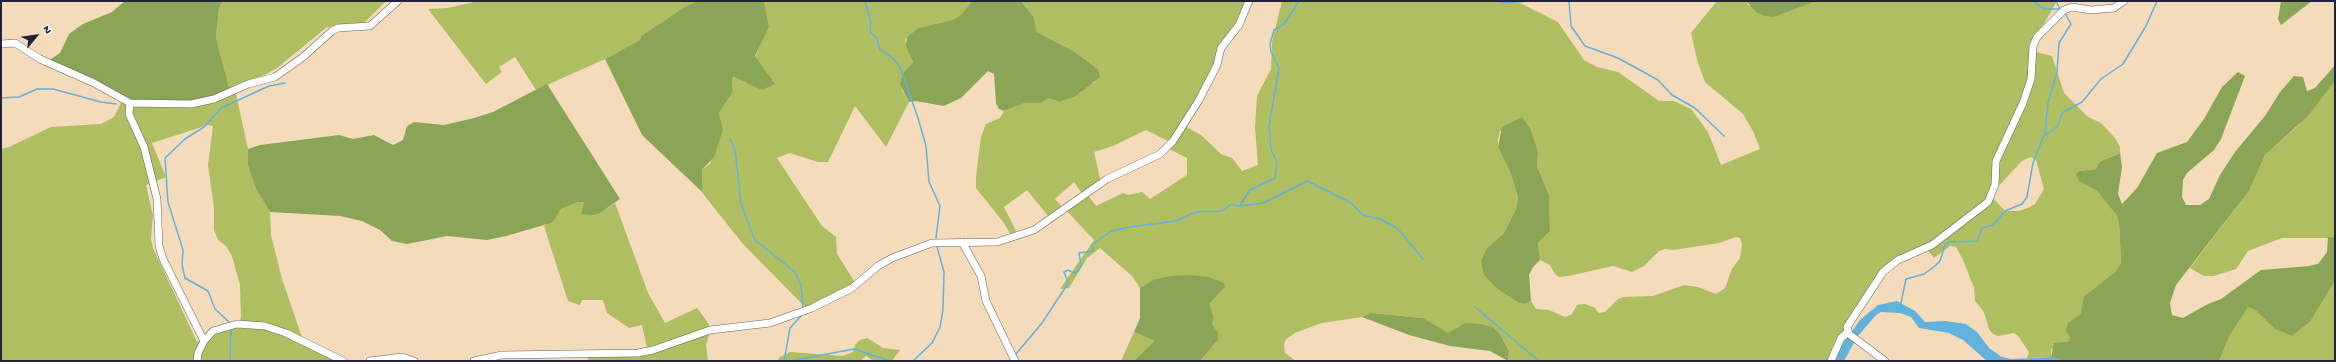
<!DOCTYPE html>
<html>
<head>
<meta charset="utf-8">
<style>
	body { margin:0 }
	#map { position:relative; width:2336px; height:362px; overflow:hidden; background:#f3dbbc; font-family:"Gochi Hand",sans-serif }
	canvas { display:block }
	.frame { position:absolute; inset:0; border:2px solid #22223b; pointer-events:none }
	.north { position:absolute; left:16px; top:16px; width:40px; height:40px; -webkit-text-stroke:3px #fdfcf7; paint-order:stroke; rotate:61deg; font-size:11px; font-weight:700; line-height:16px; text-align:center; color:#22223b }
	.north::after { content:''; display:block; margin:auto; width:14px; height:18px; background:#22223b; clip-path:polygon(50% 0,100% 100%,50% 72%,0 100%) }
</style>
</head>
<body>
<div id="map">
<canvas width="2336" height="362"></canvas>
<div class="frame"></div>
<div class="north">N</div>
</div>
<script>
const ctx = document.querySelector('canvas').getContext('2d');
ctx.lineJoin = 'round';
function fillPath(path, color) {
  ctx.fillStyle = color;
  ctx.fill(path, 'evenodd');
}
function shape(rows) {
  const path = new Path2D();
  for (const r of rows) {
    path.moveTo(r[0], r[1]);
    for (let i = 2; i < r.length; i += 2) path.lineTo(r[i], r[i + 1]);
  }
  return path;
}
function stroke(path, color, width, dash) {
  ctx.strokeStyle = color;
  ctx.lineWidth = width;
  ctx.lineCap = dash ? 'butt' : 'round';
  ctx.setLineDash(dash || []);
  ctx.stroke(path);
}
fillPath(shape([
	[223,1,386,1,365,22,356,25,327,27,277,68,262,76,234,85,248,149,248,166,256,189,270,212,271,235,282,279,305,346,337,361,1,361,1,149,9,147,51,127,101,124,114,117,124,97,230,91,216,38,219,8],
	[208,125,213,126,208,165,214,208,214,230,218,240,226,246,232,256,240,285,241,317,240,322,197,342,153,248,151,239,153,216,146,185,166,177,152,143],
	[478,1,698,1,686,6,641,36,640,40,605,59,536,90,515,57,499,67,502,72,486,84,428,9,448,8],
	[764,1,972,1,961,15,952,20,918,28,907,37,905,40,913,62,904,72,902,90,909,102,886,147,855,106,828,162,818,162,790,153,777,158,822,226,836,237,837,254,856,284,809,311,743,244,700,190,703,189,702,170,710,164,723,130,719,113,733,92,732,80,735,77,746,83,762,39,769,27],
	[1021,1,1247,1,1233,32,1222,47,1183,125,1201,135,1221,154,1232,158,1242,171,1258,165,1255,127,1257,96,1271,69,1272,42,1282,1,1516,1,1558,22,1584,60,1597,67,1618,72,1659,101,1674,101,1691,109,1708,132,1721,165,1760,149,1753,131,1743,114,1705,82,1698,63,1691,33,1717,1,1746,1,1748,5,1774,17,1817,1,2057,1,2035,39,2036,52,2052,56,2064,93,2088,117,2101,123,2115,138,2120,147,2120,153,2110,157,2096,169,2080,171,2090,187,2097,191,2117,216,2119,223,2121,263,2115,272,2084,296,2080,315,2069,341,2059,342,2051,350,2051,357,2027,358,2029,352,2018,336,2014,333,1998,336,1993,334,1989,329,1984,312,1975,301,1974,288,1963,260,1956,247,1950,246,1934,258,1926,248,1884,272,1849,321,1849,335,1834,361,1508,361,1509,351,1501,336,1459,326,1448,334,1423,318,1371,313,1362,317,1322,323,1297,332,1286,339,1284,344,1285,353,1296,361,1200,361,1218,340,1212,324,1214,318,1208,304,1225,287,1153,280,1140,288,1133,277,1100,248,1087,258,1069,288,1060,289,1094,240,1065,209,1083,195,1074,182,1055,199,1063,208,1049,217,1027,190,1004,207,1018,235,1012,237,1004,223,976,188,976,176,981,137,986,124,1000,118,1004,111,1025,103,1039,103,1048,98,1059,102,1081,93,1082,89,1095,82,1098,69,1075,52,1037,32,1033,16],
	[1146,130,1168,141,1169,149,1187,158,1187,175,1150,199,1142,192,1128,195,1123,193,1096,206,1087,194,1101,183,1094,152,1113,146],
	[1531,130,1538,151,1537,166,1549,195,1550,231,1538,243,1540,260,1550,265,1555,274,1559,277,1568,276,1613,266,1632,272,1644,266,1659,251,1665,249,1673,250,1719,243,1736,237,1740,238,1742,244,1740,258,1732,269,1725,288,1716,294,1698,287,1684,285,1653,296,1624,297,1618,299,1605,312,1599,313,1594,307,1584,304,1577,305,1572,314,1565,317,1549,310,1536,309,1531,301,1525,304,1519,303,1496,288,1484,275,1487,248,1504,233,1516,209,1518,197,1511,174,1498,147,1498,140,1500,131],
	[2031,157,2036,160,2044,189,2035,204,2028,208,2018,211,2005,211,1993,198,1993,192,2022,161],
	[2335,81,2335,238,2282,238,2248,251,2236,269,2214,276,2204,276,2190,268,2249,191,2265,155,2299,125],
	[578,202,584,202,582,214,600,213,615,203,648,293,665,323,697,308,706,320,711,329,706,345,708,361,589,361,585,352,643,352,647,348,642,325,629,328,607,313,603,300,582,300,580,305,568,301,544,226,556,218,561,209],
	[2335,281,2335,361,2219,361,2230,335,2248,306,2255,310,2275,329,2292,336,2310,322],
	[1134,332,1155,341,1155,343,1134,361,1121,361],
	[867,338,883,348,900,350,892,361,874,361,866,356,860,361,777,361,780,357,790,352,843,356,853,352,855,345,860,340]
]), '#aebe60');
fillPath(shape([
	[125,1,223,1,219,8,216,38,230,91,194,102,144,104,62,73,45,63,60,53,69,34,83,24,112,12],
	[698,1,764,1,769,27,755,56,775,84,762,90,734,77,732,80,733,92,719,113,723,130,714,157,702,170,703,190,700,190,642,135,605,59,640,40,641,36,686,6],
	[972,1,1021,1,1033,16,1037,32,1075,52,1098,69,1100,77,1076,96,1059,102,1048,98,1040,103,1025,103,1004,111,999,109,996,103,994,74,988,71,961,98,948,104,944,106,916,101,909,102,900,84,904,72,913,62,906,46,907,37,918,28,952,20,961,15],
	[1746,1,1817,1,1774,17,1765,16,1756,12],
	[2281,1,2312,1,2281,25,2278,19],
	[2335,65,2335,81,2307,117,2265,155,2249,191,2176,285,2170,303,2172,315,2183,318,2206,305,2221,299,2261,270,2309,266,2318,264,2327,252,2328,237,2335,238,2335,281,2310,322,2292,336,2275,329,2255,310,2248,307,2230,335,2219,361,2063,361,2051,357,2054,343,2069,341,2070,337,2066,331,2068,323,2080,315,2084,296,2115,272,2121,263,2119,223,2117,216,2097,191,2079,181,2076,174,2080,171,2096,169,2100,162,2120,153,2122,167,2118,194,2122,204,2137,188,2157,153,2187,142,2204,119,2222,87,2238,72,2245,76,2221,139,2214,150,2187,173,2183,180,2182,197,2186,205,2200,205,2209,199,2220,175,2235,152,2265,116,2280,92,2294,76,2303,77,2307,91,2315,88],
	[547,84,620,199,600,213,594,215,581,214,584,202,578,202,561,209,556,218,551,223,506,236,487,240,447,236,407,244,392,241,380,230,362,221,340,216,270,212,256,189,248,166,248,149,260,145,339,135,353,139,374,135,393,145,403,140,407,126,414,122,444,125,474,118,493,112],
	[1522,117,1531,130,1538,151,1537,166,1549,195,1550,231,1538,243,1540,260,1533,267,1529,275,1531,301,1525,304,1519,303,1496,288,1484,275,1481,261,1487,248,1504,233,1516,209,1518,197,1511,174,1498,147,1502,127],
	[1190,275,1208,277,1224,283,1225,287,1209,304,1214,318,1212,324,1218,333,1218,340,1200,361,1134,361,1155,341,1134,332,1140,318,1140,288,1153,280,1170,276],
	[1371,313,1423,318,1448,333,1465,323,1481,324,1494,328,1501,336,1509,351,1508,361,1490,351,1450,346,1409,335,1362,317]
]), '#8aa556');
fillPath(shape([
	[1897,301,1915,311,1925,322,1945,321,1966,324,1977,332,1989,348,2002,357,2011,359,2053,357,2063,361,1987,361,1963,340,1949,333,1919,328,1911,317,1900,313,1881,312,1876,315,1857,337,1844,361,1834,361,1845,341,1860,320,1878,305]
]), '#62b2dc');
stroke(shape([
	[865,1,871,22,870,31,877,39,880,50,891,56,900,67,918,118,926,146,929,182,940,206,936,238],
	[1494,1,1506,3,1529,1],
	[1569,1,1571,26,1585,46,1618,58,1658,80,1672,95,1695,108,1724,136],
	[2032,1,2045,9,2060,9],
	[2056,1,2060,9],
	[1,98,19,97,37,89,53,89,101,102,116,104],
	[2045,134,2048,103,2057,72,2059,43,2071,24,2065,13],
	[730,139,735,149,741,204,755,240,795,272,801,285,803,308],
	[1240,205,1250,190,1275,178,1277,162,1271,150,1269,126,1279,68,1271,52,1270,44,1274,30,1284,24,1299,1],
	[1901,303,1906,279,1924,274,1935,266,1940,261,1945,245,1950,242,1977,241,1982,228,1993,225,2005,211,2022,204,2027,197,2033,163,2043,137,2058,126,2062,113,2082,102,2101,79,2123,64,2146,26,2157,1],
	[1475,307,1539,361],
	[230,323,215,309,208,291,185,278,182,265,183,250,168,202,165,158,185,139,204,127,221,108,269,86,285,83],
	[1016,354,1042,323,1067,285,1068,282,1064,272,1068,270,1074,273,1078,271,1081,266,1079,253,1093,251,1092,245,1111,231,1130,227,1176,221,1196,212,1222,211,1231,204,1238,206,1263,203,1307,181,1351,203,1363,215,1380,219,1398,229,1423,259],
	[230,361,231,329],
	[784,361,790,328,801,316],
	[790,361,854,349,890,361],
	[913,361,932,343,940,327,943,310,944,272,937,247],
	[1009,361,1010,360]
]), '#62b2dc', 1.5);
const minor = shape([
	[1,44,15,43,40,59,94,83,130,103,191,104,214,99,248,84,275,77,303,57,332,31,338,28,370,26,398,1],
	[130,103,129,114,144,147,157,199,159,246,163,259,204,341],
	[962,242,981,276,986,301,1015,361],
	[197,361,198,353,204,341,213,331,237,324,265,326,286,333,343,361],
	[370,361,402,357,414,361],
	[474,361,502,355,638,353,653,350,710,330,770,323,812,308,852,288,878,266,892,258,932,243,997,242,1034,230,1107,179,1160,154,1173,141,1199,100,1217,65,1221,48,1239,25,1249,1],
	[1831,361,1841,338,1848,332],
	[1885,361,1849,334,1847,327,1883,272,1898,260,1932,245,1988,202,1995,185,1996,161,2023,103,2031,79,2033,46,2037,37,2064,10,2072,7,2091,10,2114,8,2124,1]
]);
stroke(minor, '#6b6368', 8);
stroke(minor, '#fff', 7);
</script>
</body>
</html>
